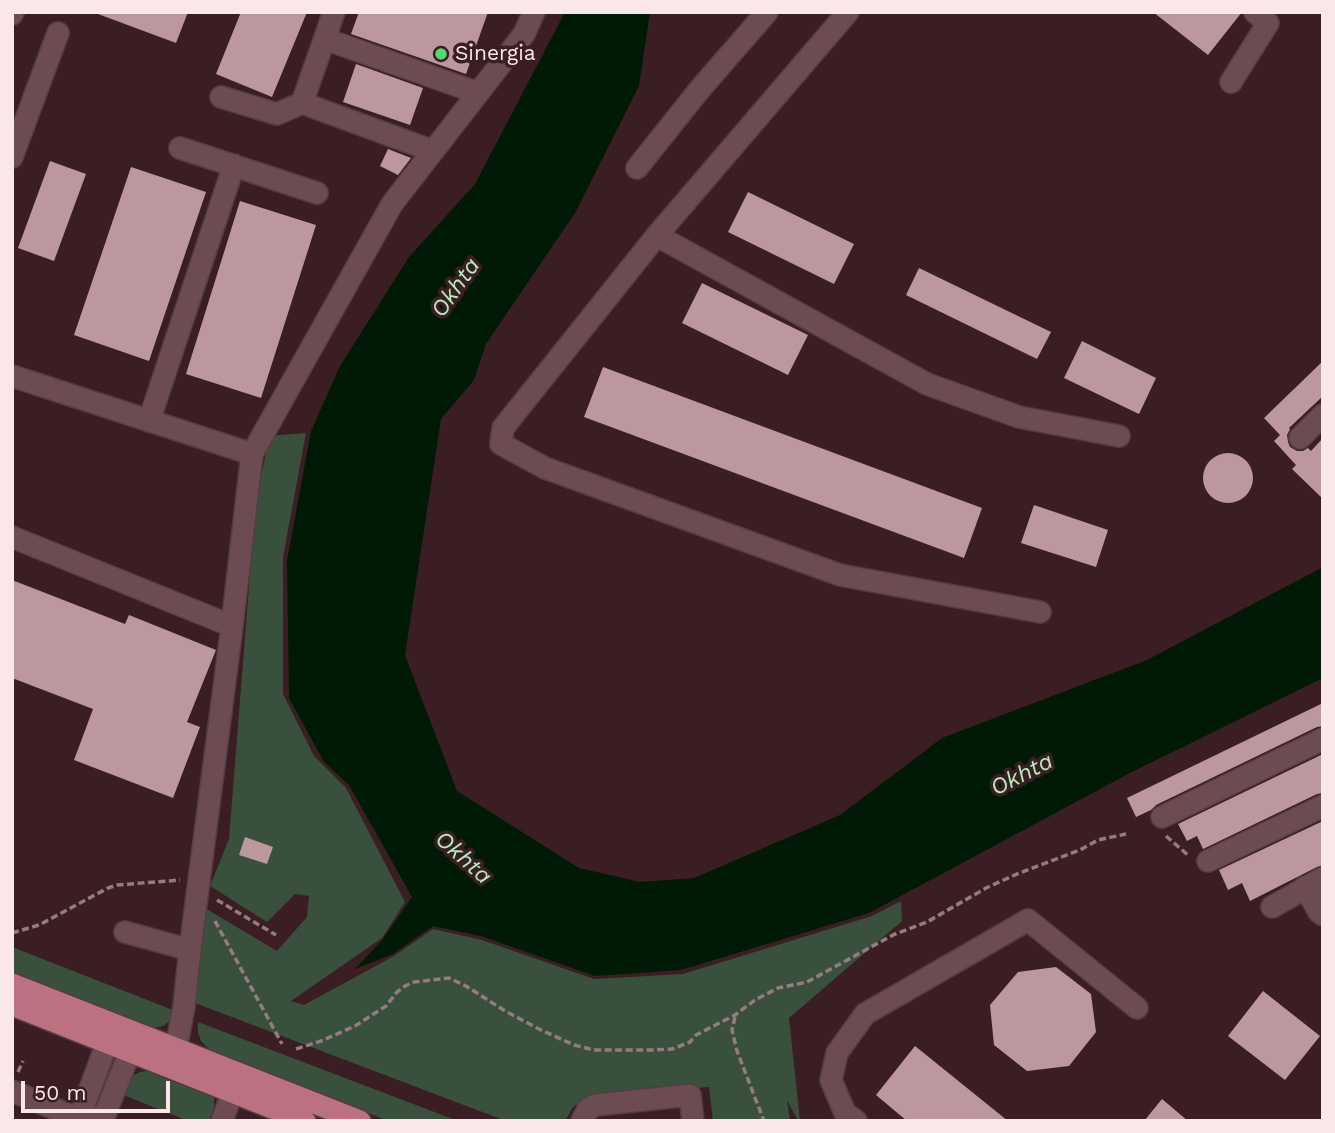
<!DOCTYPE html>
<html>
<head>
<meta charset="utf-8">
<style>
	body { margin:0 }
	#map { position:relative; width:1335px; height:1133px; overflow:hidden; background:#3a1e24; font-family:"Work Sans",sans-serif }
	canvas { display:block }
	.frame { position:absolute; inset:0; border:14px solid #fae7ea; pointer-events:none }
	.scale { position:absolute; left:21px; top:1081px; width:149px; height:32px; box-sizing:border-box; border:4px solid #fae7ea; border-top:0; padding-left:9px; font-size:21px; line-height:24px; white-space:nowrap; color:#fae7ea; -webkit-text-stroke:5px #3a1e24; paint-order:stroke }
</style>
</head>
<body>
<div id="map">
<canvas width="1335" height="1133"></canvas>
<div class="frame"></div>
<div class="scale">50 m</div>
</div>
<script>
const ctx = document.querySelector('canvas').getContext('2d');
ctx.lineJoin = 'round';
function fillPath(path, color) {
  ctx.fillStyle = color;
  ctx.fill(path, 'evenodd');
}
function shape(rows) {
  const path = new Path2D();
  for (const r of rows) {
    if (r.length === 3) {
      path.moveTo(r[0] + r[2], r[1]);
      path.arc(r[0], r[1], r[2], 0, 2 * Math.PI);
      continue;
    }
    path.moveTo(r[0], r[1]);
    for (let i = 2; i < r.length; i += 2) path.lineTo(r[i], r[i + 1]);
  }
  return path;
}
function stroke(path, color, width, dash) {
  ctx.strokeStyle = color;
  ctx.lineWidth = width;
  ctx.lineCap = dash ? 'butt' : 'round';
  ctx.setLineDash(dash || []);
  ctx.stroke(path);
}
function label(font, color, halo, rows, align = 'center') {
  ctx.font = font + ' "Work Sans",sans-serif';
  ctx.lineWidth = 7;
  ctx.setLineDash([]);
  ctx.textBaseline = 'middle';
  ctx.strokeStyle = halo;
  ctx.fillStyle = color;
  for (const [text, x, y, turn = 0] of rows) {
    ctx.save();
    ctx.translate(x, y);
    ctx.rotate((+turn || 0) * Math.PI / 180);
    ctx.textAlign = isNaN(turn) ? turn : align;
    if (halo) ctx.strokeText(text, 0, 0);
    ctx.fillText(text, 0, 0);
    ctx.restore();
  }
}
fillPath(shape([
	[306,433,283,557,283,694,314,756,346,788,405,902,382,938,291,1001,304,1005,394,956,433,929,482,940,594,979,683,974,872,916,901,901,902,921,789,1018,800,1121,798,1121,787,1100,790,1121,713,1121,709,1087,589,1097,573,1107,565,1121,506,1121,195,1003,205,908,277,951,307,917,309,896,295,894,267,922,210,886,229,839,255,511,269,436],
	[12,947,178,1012,171,1020,163,1026,153,1028,144,1025,12,974],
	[198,1022,458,1121,388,1121,210,1050,201,1041,198,1033],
	[148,1071,214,1097,214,1108,209,1121,188,1121,121,1094,126,1082,132,1076,140,1072]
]), '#39503c');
fillPath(shape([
	[565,12,650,12,639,86,575,213,486,344,474,380,441,419,405,655,457,791,579,868,640,882,694,878,840,815,942,738,1147,660,1323,567,1323,678,1130,773,869,913,681,970,595,976,481,936,433,926,393,954,355,969,383,939,412,897,349,785,324,762,289,698,287,561,311,431,340,366,409,257,475,184]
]), '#011a06');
fillPath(shape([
	[99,12,188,12,176,43,98,14],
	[241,12,307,12,272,97,216,74],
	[359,12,488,12,466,74,351,34],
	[1153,12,1242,12,1208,55],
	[356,64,423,88,410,125,343,102],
	[388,149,411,158,398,175,380,166],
	[50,161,86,174,54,261,18,248],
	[131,167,206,192,149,361,74,335],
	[748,192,854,244,834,284,728,232],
	[240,201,316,225,261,398,186,374],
	[919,268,1051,332,1037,359,906,295],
	[702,283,808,335,788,375,682,323],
	[1082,341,1156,378,1139,414,1064,378],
	[1323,361,1323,396,1289,428,1290,429,1287,435,1288,442,1290,447,1297,451,1303,451,1308,448,1311,451,1323,438,1323,499,1292,469,1296,465,1274,441,1280,435,1264,418],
	[603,367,982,508,964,558,584,417],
	[1228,478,25],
	[1034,505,1108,530,1096,567,1021,543],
	[12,580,125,624,129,615,216,650,187,722,200,727,173,798,74,760,93,709,12,678],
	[1323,703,1323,726,1317,727,1156,805,1151,810,1136,817,1127,798],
	[1323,754,1323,793,1317,794,1203,849,1197,836,1187,841,1178,824],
	[1323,821,1323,865,1317,867,1250,901,1242,883,1228,890,1219,870],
	[245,837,273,847,267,864,239,855],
	[1056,967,1091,994,1096,1032,1069,1066,1027,1071,994,1045,990,1005,1018,972],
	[1263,991,1320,1036,1285,1080,1228,1036],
	[915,1046,1008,1121,907,1121,876,1095],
	[1162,1099,1188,1121,1144,1121]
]), '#bc989e');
const minor = shape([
	[334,12,302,103,433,151],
	[848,12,658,234,503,428,501,444,545,468,840,575,1040,612],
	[12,14,13,12],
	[325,39,478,93],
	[1231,82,1268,23,1255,12],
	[221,97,277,114,302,103],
	[180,148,317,193],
	[12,157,58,33],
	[637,168,700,89,767,12],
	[658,234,663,239,927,384,1019,417,1119,436],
	[12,376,252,454],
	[149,421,234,165],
	[1300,438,1323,415],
	[12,537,232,626],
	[1162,817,1323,739],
	[1208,861,1323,806],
	[1305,887,1319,912,1323,915],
	[1272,907,1323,878],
	[125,932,190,950],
	[170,1065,176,1049,184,1006,190,950,232,626,252,454,392,204,524,34,534,12],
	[12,1091,84,1121],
	[88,1121,84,1105,107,1043,125,1029,130,1052,105,1114,91,1121],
	[222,1121,238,1077],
	[582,1121,588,1109,596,1105,690,1095,693,1121],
	[856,1121,845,1113,831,1080,837,1053,865,1014,1028,920,1137,1008]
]);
const major = shape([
	[12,984,360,1121],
	[12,1005,305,1121]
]);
stroke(minor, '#543d42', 24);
stroke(major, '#543d42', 24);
stroke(shape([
	[1166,836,1189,856],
	[217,900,276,935],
	[215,921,282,1044],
	[12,933,39,925,108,888,117,885,180,880],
	[735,1017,732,1030,737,1051,764,1121],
	[296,1049,321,1041,355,1026,386,1006,397,992,405,986,414,982,449,978,466,986,505,1011,539,1029,574,1045,594,1050,651,1050,672,1049,690,1042,696,1035,735,1015,755,1000,778,988,807,982,893,935,927,922,986,888,1017,874,1080,850,1098,840,1126,834],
	[18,1072,23,1061]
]), '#937b80', 3.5, [7, 3.5]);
stroke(minor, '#6c4c52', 21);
stroke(major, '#bc7181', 21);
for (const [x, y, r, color] of [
	[441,54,7,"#53d673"]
]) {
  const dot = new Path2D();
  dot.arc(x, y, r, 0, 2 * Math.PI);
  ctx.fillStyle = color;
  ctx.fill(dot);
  stroke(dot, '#3a1e24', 2.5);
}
label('21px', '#fae7ea', '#3a1e24', [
	["Sinergia",455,54]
], 'left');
label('italic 23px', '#b1efba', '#3a1e24', [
	["Okhta",456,288,-55],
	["Okhta",1022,775,-27],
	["Okhta",463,858,42]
]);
</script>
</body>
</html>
